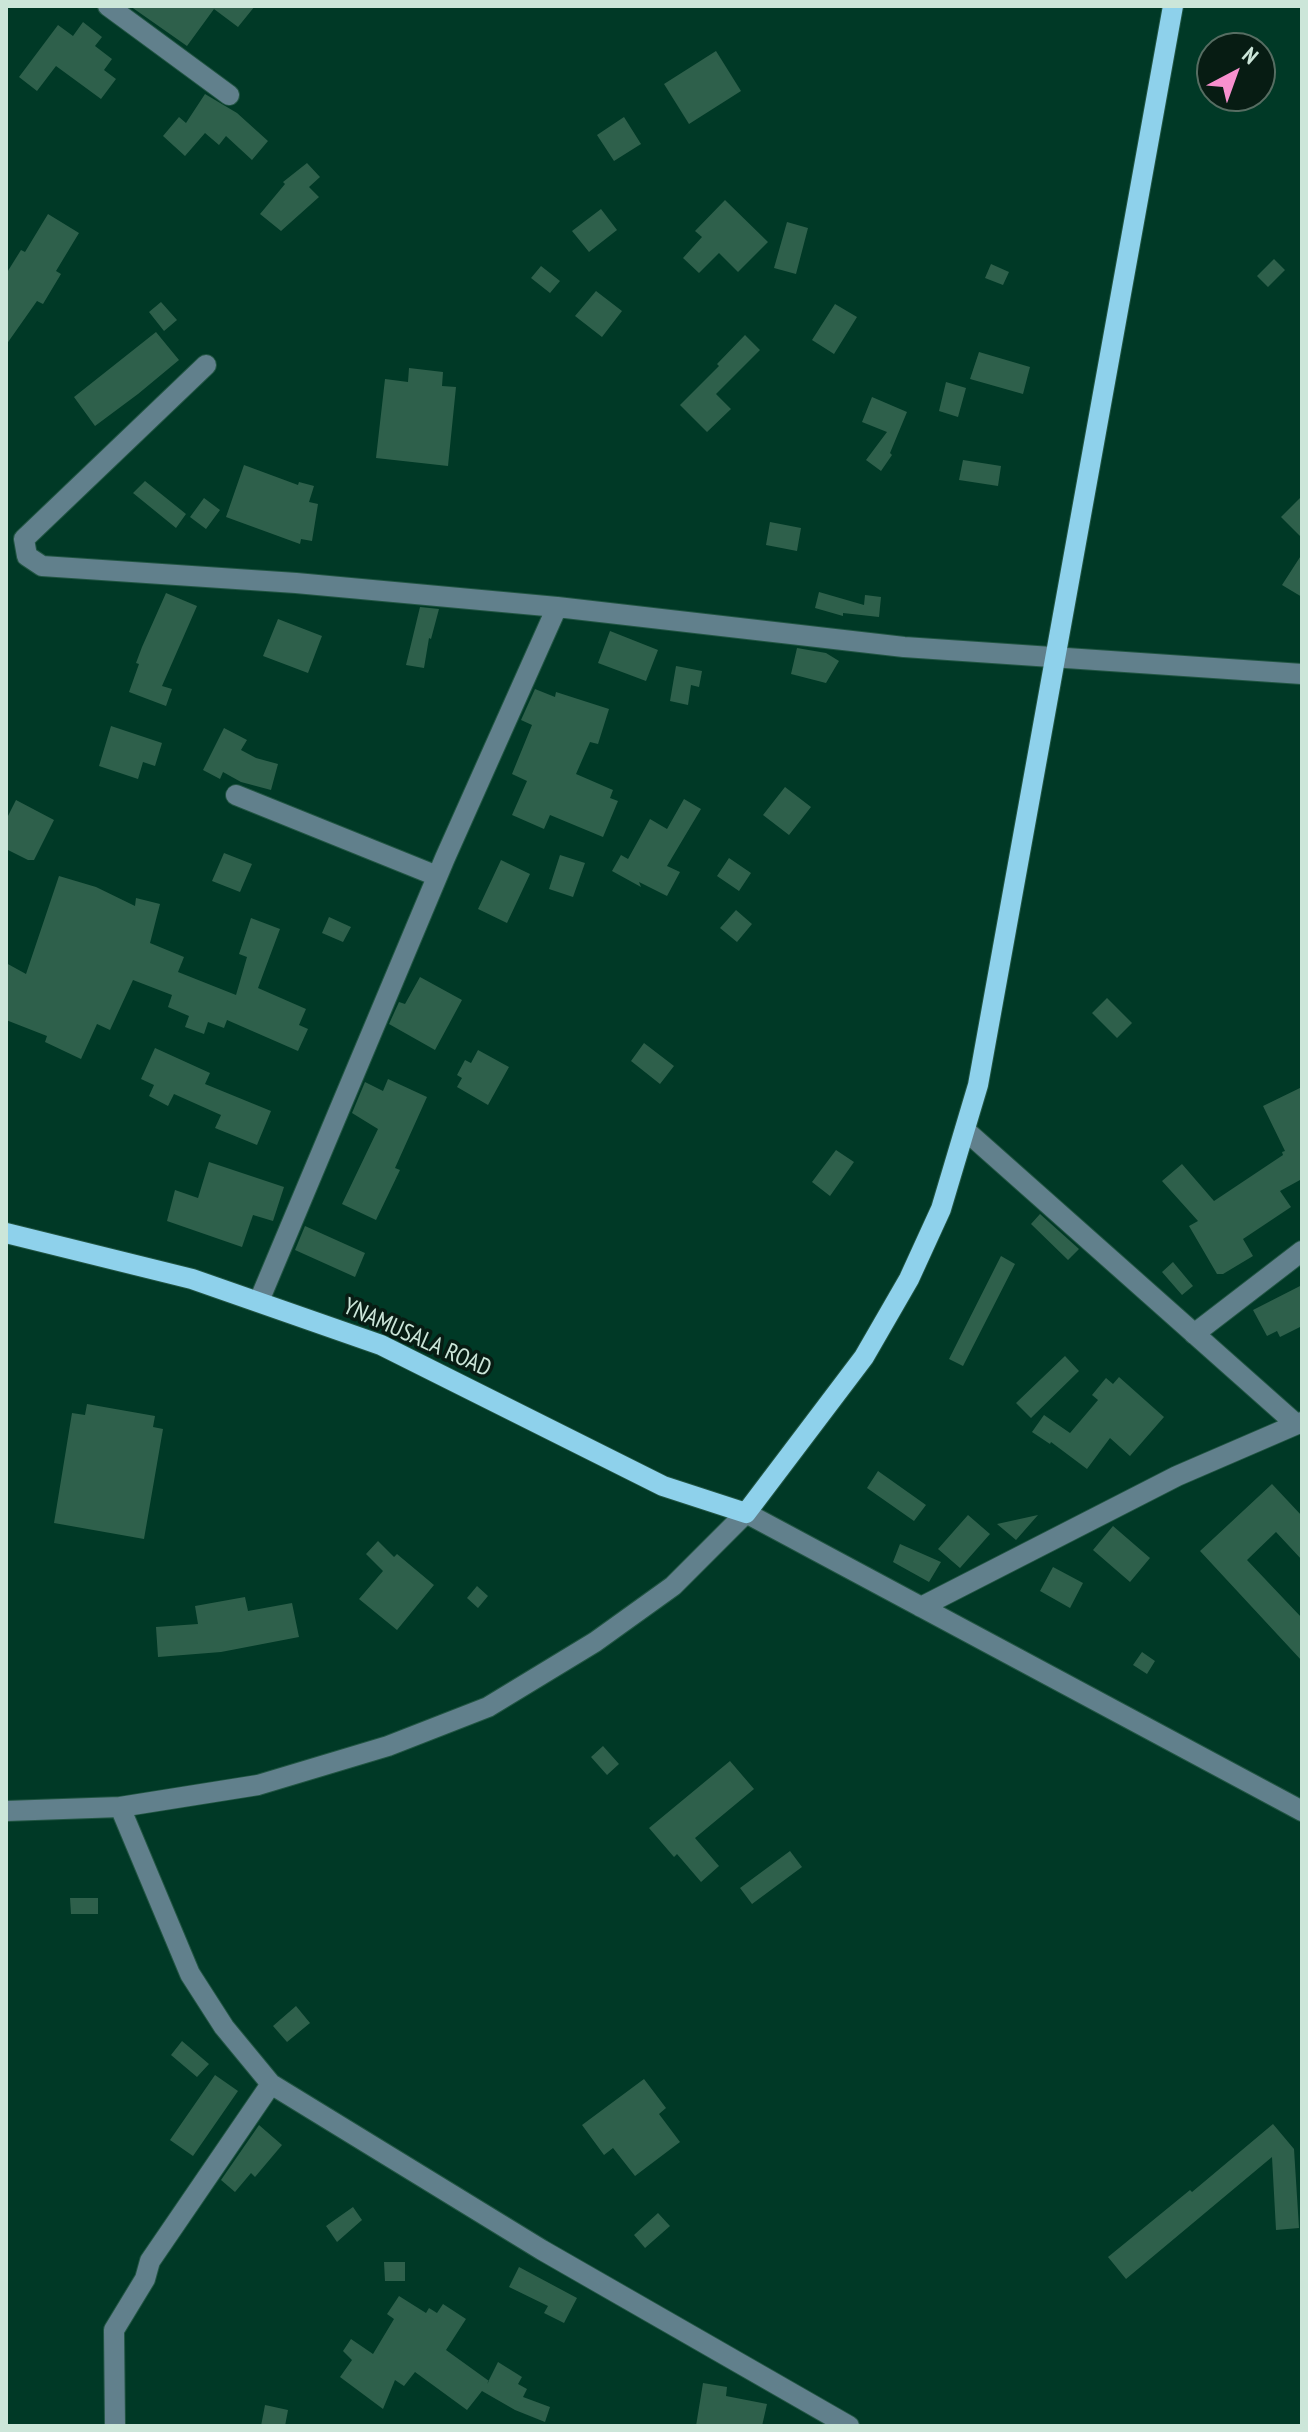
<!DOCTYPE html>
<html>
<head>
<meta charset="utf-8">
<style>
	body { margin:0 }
	#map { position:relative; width:1308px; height:2432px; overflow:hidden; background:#003926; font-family:"PT Sans Narrow",sans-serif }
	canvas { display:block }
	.frame { position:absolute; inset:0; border:8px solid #cce6d9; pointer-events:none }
	.north { position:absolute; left:1196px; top:32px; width:80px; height:80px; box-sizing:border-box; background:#071c13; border:2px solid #566d62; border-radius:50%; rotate:41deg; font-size:22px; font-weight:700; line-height:32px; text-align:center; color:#cce6d9 }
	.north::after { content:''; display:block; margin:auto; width:28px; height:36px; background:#f790ce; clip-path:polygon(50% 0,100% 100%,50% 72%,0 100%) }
</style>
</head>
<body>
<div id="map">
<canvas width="1308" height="2432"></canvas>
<div class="frame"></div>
<div class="north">N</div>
</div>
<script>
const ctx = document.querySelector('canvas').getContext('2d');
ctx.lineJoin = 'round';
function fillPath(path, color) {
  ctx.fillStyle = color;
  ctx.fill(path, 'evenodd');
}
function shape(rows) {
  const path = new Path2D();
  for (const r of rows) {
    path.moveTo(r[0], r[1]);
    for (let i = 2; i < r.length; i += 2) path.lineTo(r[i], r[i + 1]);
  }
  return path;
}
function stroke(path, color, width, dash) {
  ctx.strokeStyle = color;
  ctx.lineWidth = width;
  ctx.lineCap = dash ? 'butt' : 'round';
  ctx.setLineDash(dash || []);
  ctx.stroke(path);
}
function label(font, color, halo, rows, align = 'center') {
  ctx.font = font + ' "PT Sans Narrow",sans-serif';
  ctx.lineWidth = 7;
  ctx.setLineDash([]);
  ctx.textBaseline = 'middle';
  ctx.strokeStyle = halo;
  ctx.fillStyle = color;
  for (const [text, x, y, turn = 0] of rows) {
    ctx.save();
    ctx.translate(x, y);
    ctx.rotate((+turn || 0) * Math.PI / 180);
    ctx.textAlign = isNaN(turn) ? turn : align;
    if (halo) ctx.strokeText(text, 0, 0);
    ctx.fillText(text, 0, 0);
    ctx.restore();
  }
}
fillPath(shape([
	[130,6,255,6,238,27,214,9,187,46],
	[83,22,102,37,95,46,112,59,104,70,116,79,101,99,56,66,37,91,19,77,58,25,73,36],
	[716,51,741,91,689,124,664,84],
	[205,94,237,113,268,141,252,160,226,136,219,145,205,133,185,156,163,136,179,117,186,123],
	[624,117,641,144,614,161,597,135],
	[307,163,320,177,309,187,319,197,281,231,260,214,285,184,283,182],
	[725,200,768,242,738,272,719,253,699,273,683,258,702,237,695,231],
	[601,209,617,230,589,252,572,231],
	[48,214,79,233,56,271,61,274,43,304,37,301,6,345,6,274,21,250,25,252],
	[787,222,808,228,796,274,774,268],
	[1274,259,1285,270,1268,287,1257,276],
	[991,264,1009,272,1003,285,985,278],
	[541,266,560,281,550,293,531,278],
	[596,291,622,311,602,337,575,316],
	[161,302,177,320,164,331,149,312],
	[835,304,857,317,834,354,812,340],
	[156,332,179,360,138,394,95,426,74,397],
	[745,335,760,350,716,394,731,409,707,432,680,405,719,366,717,364],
	[979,352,1030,367,1023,394,970,379],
	[409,368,443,372,442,386,456,387,448,466,376,458,385,379,408,382],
	[946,382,966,388,958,417,939,411],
	[872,397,907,412,890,453,892,455,881,471,866,460,887,432,862,422],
	[963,460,1001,466,998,486,959,480],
	[244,465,298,485,299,482,314,486,309,502,318,504,312,541,301,539,300,544,226,517],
	[145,481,186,514,176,528,133,493],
	[1302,496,1302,538,1281,517],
	[204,498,220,510,206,529,190,517],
	[770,522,801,528,797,551,766,545],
	[1302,554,1302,597,1282,585],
	[819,592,864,605,865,595,881,597,879,617,843,613,843,616,815,608],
	[166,593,197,606,162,686,172,689,166,706,129,692,139,664,136,663,142,647],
	[420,607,439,609,431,639,429,638,424,668,406,665],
	[278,619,322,636,308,673,263,656],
	[610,631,658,650,646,681,598,663],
	[797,648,826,653,839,661,826,683,791,674],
	[676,666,702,671,699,687,691,685,688,705,670,701],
	[535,689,555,697,556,692,609,709,598,744,590,742,576,774,613,790,610,798,618,801,603,837,550,815,544,829,512,815,527,781,512,774,532,725,521,720],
	[111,726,162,743,155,766,143,762,138,779,99,766],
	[224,728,247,740,241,750,256,758,278,764,271,790,241,782,223,772,220,779,203,770],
	[785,787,811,807,789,835,763,815],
	[684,799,701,809,667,866,680,872,667,896,639,882,641,887,612,871,621,855,628,859,650,819,667,829],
	[16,800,54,820,34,860,28,860,6,849,6,820],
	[224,853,252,864,240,892,212,881],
	[560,855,585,863,573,897,549,889],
	[729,858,751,873,739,891,717,876],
	[501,860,530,874,507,923,478,909],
	[59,876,96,887,135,906,136,898,160,904,150,943,184,957,178,972,236,995,247,957,239,954,251,918,280,929,258,988,306,1009,299,1025,308,1029,298,1051,227,1020,224,1028,208,1022,204,1034,185,1027,189,1016,168,1007,172,995,133,980,110,1030,97,1024,81,1059,45,1042,47,1036,6,1020,6,963,26,974],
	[736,910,752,924,737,942,720,928],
	[329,917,351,927,343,942,322,933],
	[420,977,462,1000,435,1050,389,1024,399,1002,405,1004],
	[1107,998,1132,1023,1117,1038,1092,1013],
	[644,1043,674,1066,660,1084,631,1061],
	[155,1048,210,1073,205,1084,271,1111,257,1145,215,1128,221,1115,174,1094,168,1106,149,1096,154,1085,141,1079],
	[478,1050,509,1067,488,1105,457,1087,462,1078,457,1075,465,1060,471,1063],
	[388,1079,427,1097,395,1168,400,1170,376,1220,342,1204,378,1129,352,1113,365,1082,383,1091],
	[1302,1087,1302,1185,1300,1180,1280,1191,1291,1207,1243,1239,1253,1256,1223,1274,1217,1274,1189,1226,1198,1221,1162,1181,1182,1164,1214,1201,1283,1155,1282,1152,1285,1151,1263,1106],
	[836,1150,854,1162,830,1196,812,1182],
	[209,1162,284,1187,273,1221,253,1215,242,1247,167,1221,175,1190,198,1198],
	[1040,1214,1079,1249,1068,1260,1031,1224],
	[305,1226,365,1253,355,1277,295,1250],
	[1001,1256,1015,1264,963,1366,949,1359],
	[1173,1262,1193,1286,1182,1295,1162,1272],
	[1302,1285,1302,1326,1280,1337,1277,1331,1267,1336,1253,1310],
	[1065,1356,1079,1371,1031,1418,1016,1403],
	[1119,1377,1164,1417,1130,1456,1110,1438,1087,1469,1051,1442,1050,1444,1032,1432,1044,1415,1070,1433,1098,1400,1092,1395,1106,1378,1113,1384],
	[87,1404,155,1416,153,1427,163,1429,144,1539,54,1523,72,1413,85,1415],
	[878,1471,926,1505,914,1521,867,1488],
	[1272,1484,1302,1516,1302,1560,1276,1532,1247,1560,1302,1618,1302,1661,1200,1551],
	[968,1515,990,1534,960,1568,938,1549],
	[1038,1515,1016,1540,997,1524],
	[1113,1526,1150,1558,1130,1582,1093,1550],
	[378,1541,394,1557,397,1554,434,1585,397,1630,359,1599,383,1571,366,1554],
	[900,1544,941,1562,929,1582,893,1562],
	[1053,1567,1083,1583,1070,1608,1040,1591],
	[477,1586,488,1596,478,1608,467,1598],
	[245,1597,248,1611,292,1603,299,1637,221,1652,158,1657,156,1627,198,1624,195,1606],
	[1142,1652,1155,1661,1147,1674,1133,1665],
	[603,1746,619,1764,607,1775,591,1757],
	[730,1761,754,1789,695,1838,719,1866,701,1882,677,1854,674,1857,649,1828],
	[790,1851,802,1867,752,1904,740,1888],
	[70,1898,98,1898,98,1914,71,1914],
	[296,2006,310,2023,287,2042,273,2026],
	[182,2041,209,2064,197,2077,171,2055],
	[215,2075,238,2091,193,2156,170,2140],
	[644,2079,666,2108,659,2114,680,2142,635,2176,613,2148,604,2155,582,2125],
	[1273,2124,1294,2149,1299,2228,1276,2230,1272,2157,1126,2279,1108,2257,1190,2190,1192,2192],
	[259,2125,282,2145,255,2177,251,2173,235,2192,221,2180],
	[353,2207,362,2220,337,2242,326,2226],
	[658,2213,670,2226,645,2248,634,2235],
	[384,2262,405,2262,405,2281,385,2281],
	[519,2267,577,2298,564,2323,544,2313,548,2306,509,2287],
	[399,2296,426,2313,429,2308,437,2313,443,2304,466,2319,446,2350,489,2381,487,2384,498,2362,522,2377,518,2384,527,2389,523,2397,550,2407,545,2422,515,2410,482,2391,467,2410,415,2372,404,2386,395,2380,383,2409,340,2377,352,2360,343,2351,351,2339,373,2354,394,2319,387,2314],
	[703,2383,727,2387,726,2396,767,2404,762,2426,696,2426],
	[265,2405,288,2410,285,2426,261,2426]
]), '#2e604b');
const minor = shape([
	[108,6,229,95],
	[206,365,24,539,27,556,42,566,296,583,557,607,904,647,1302,674],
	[236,795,437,876],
	[965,1130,1296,1424],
	[259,1301,445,858,557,607],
	[1194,1334,1302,1251],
	[921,1607,1177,1476,1302,1422],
	[120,1807,190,1974,224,2027,271,2084,542,2250,849,2426],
	[6,1811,120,1807,258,1785,388,1746,488,1707,595,1642,673,1586,746,1513,1302,1811],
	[115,2426,114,2330,145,2279,150,2261,271,2084]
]);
const major = shape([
	[6,1233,192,1279,381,1345,663,1486,746,1513,864,1357,909,1279,941,1209,978,1085,1173,6]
]);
stroke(minor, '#215543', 22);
stroke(major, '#215543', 22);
stroke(minor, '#61808c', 20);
stroke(major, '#8ed1eb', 20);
label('24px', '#cce6d9', '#071c13', [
	["YNAMUSALA ROAD",417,1338,24]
]);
</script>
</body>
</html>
